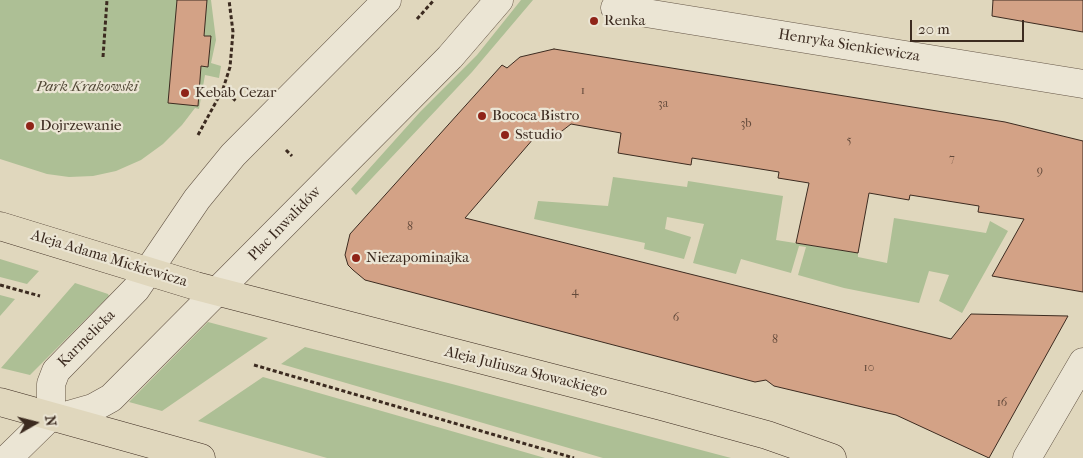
<!DOCTYPE html>
<html>
<head>
<meta charset="utf-8">
<style>
	body { margin:0 }
	#map { position:relative; width:1083px; height:458px; overflow:hidden; background:#e0d7bd; font-family:"IM FELL French Canon",serif }
	canvas { display:block }
	.north { position:absolute; left:10px; top:398px; width:50px; height:50px; -webkit-text-stroke:4px #ebe5d4; paint-order:stroke; rotate:82deg; font-size:14px; font-weight:700; line-height:20px; text-align:center; color:#3c2b20 }
	.north::after { content:''; display:block; margin:auto; width:18px; height:22px; background:#3c2b20; clip-path:polygon(50% 0,100% 100%,50% 72%,0 100%) }
	.scale { position:absolute; left:910px; top:20px; width:114px; height:22px; box-sizing:border-box; border:2px solid #3c2b20; border-top:0; padding-left:6px; font-size:15px; line-height:18px; white-space:nowrap; color:#3c2b20; -webkit-text-stroke:4px #ebe5d4; paint-order:stroke }
</style>
</head>
<body>
<div id="map">
<canvas width="1083" height="458"></canvas>
<div class="north">N</div>
<div class="scale">20 m</div>
</div>
<script>
const ctx = document.querySelector('canvas').getContext('2d');
ctx.lineJoin = 'round';
function fillPath(path, color) {
  ctx.fillStyle = color;
  ctx.fill(path, 'evenodd');
}
function shape(rows) {
  const path = new Path2D();
  for (const r of rows) {
    path.moveTo(r[0], r[1]);
    for (let i = 2; i < r.length; i += 2) path.lineTo(r[i], r[i + 1]);
  }
  return path;
}
function stroke(path, color, width, dash) {
  ctx.strokeStyle = color;
  ctx.lineWidth = width;
  ctx.lineCap = dash ? 'butt' : 'round';
  ctx.setLineDash(dash || []);
  ctx.stroke(path);
}
function label(font, color, halo, rows, align = 'center') {
  ctx.font = font + ' "IM FELL French Canon",serif';
  ctx.lineWidth = 4.5;
  ctx.setLineDash([]);
  ctx.textBaseline = 'middle';
  ctx.strokeStyle = halo;
  ctx.fillStyle = color;
  for (const [text, x, y, turn = 0] of rows) {
    ctx.save();
    ctx.translate(x, y);
    ctx.rotate((+turn || 0) * Math.PI / 180);
    ctx.textAlign = isNaN(turn) ? turn : align;
    if (halo) ctx.strokeText(text, 0, 0);
    ctx.fillText(text, 0, 0);
    ctx.restore();
  }
}
fillPath(shape([
	[0,0,211,0,216,40,211,63,221,66,219,78,205,75,199,109,195,108,182,125,163,144,141,160,116,171,93,176,69,177,47,174,0,159],
	[521,0,533,0,472,72,356,195,351,189,420,112,477,55],
	[613,177,687,187,688,181,783,196,776,240,858,253,858,257,887,263,894,218,986,233,990,221,1008,231,962,313,939,301,949,275,929,271,919,303,844,288,798,275,806,247,799,246,791,273,741,259,736,274,693,263,704,224,667,217,665,229,691,237,684,259,644,249,645,243,534,219,538,201,608,206],
	[0,259,39,271,27,284,0,277],
	[75,283,108,294,109,296,30,375,1,368],
	[0,295,15,299,0,316],
	[208,322,268,338,162,411,129,402],
	[305,347,452,384,731,458,603,458,281,364],
	[263,377,420,422,545,458,327,458,198,421]
]), '#adbf95');
const building = shape([
	[177,0,207,0,204,36,211,36,208,67,201,66,198,106,168,103,177,0],
	[993,0,1083,0,1083,32,992,16,993,0],
	[554,49,1005,122,1083,141,1083,292,992,276,1024,219,978,212,979,206,910,195,909,200,869,193,858,253,796,243,809,183,778,178,779,172,692,158,691,165,618,153,621,133,571,124,553,138,534,138,465,218,951,339,971,314,1068,316,989,458,896,415,774,386,766,380,755,382,365,280,353,270,348,265,345,255,350,234,502,65,507,68,520,57,554,49]
]);
fillPath(building, '#d3a286');
stroke(building, '#3c2b20', 1);
const minor = shape([
	[615,8,1083,84],
	[8,458,51,416],
	[1027,458,1083,362]
]);
const tertiary = shape([
	[387,0,233,155,197,199,136,289,56,371,51,384,51,416,65,416,93,408,111,398,450,57,499,0]
]);
const primary = shape([
	[0,226,196,286,661,406,767,435,832,458],
	[0,402,201,458]
]);
stroke(minor, '#655647', 29);
stroke(tertiary, '#655647', 29);
stroke(primary, '#3c2b20', 29);
stroke(shape([
	[417,19,434,0],
	[103,57,107,0],
	[223,89,237,102],
	[198,135,223,89,230,67,233,32,229,0],
	[286,150,292,156],
	[0,285,40,296],
	[254,365,574,458]
]), '#3c2b20', 3, [4, 2.5]);
stroke(minor, '#ebe5d4', 28);
stroke(tertiary, '#ebe5d4', 28);
stroke(primary, '#e0d7bd', 28);
for (const [x, y, r, color] of [
	[594,21,5,"#8f2418"],
	[185,93,5,"#8f2418"],
	[482,116,5,"#8f2418"],
	[30,126,5,"#8f2418"],
	[505,135,5,"#8f2418"],
	[356,258,5,"#8f2418"]
]) {
  const dot = new Path2D();
  dot.arc(x, y, r, 0, 2 * Math.PI);
  ctx.fillStyle = color;
  ctx.fill(dot);
  stroke(dot, '#ebe5d4', 2);
}
label('12px', '#62493a', null, [
	["1",583,91],
	["3a",663,104],
	["3b",746,124],
	["5",849,141],
	["7",952,159],
	["9",1040,171],
	["8",410,227],
	["4",575,292],
	["6",676,318],
	["8",775,340],
	["10",869,368],
	["16",1002,403]
]);
label('15px', '#3c2b20', '#ebe5d4', [
	["Renka",604,21],
	["Kebab Cezar",195,93],
	["Bococa Bistro",492,116],
	["Dojrzewanie",40,126],
	["Sstudio",515,135],
	["Niezapominajka",366,258]
], 'left');
label('15px', '#3c2b20', '#ebe5d4', [
	["Henryka Sienkiewicza",849,46,9],
	["Plac Inwalidów",285,224,-46],
	["Aleja Adama Mickiewicza",109,259,17],
	["Karmelicka",87,339,-45],
	["Aleja Juliusza Słowackiego",526,372,14]
]);
label('italic 15px', '#534937', '#ebe5d4', [
	["Park Krakowski",87,87]
]);
</script>
</body>
</html>
